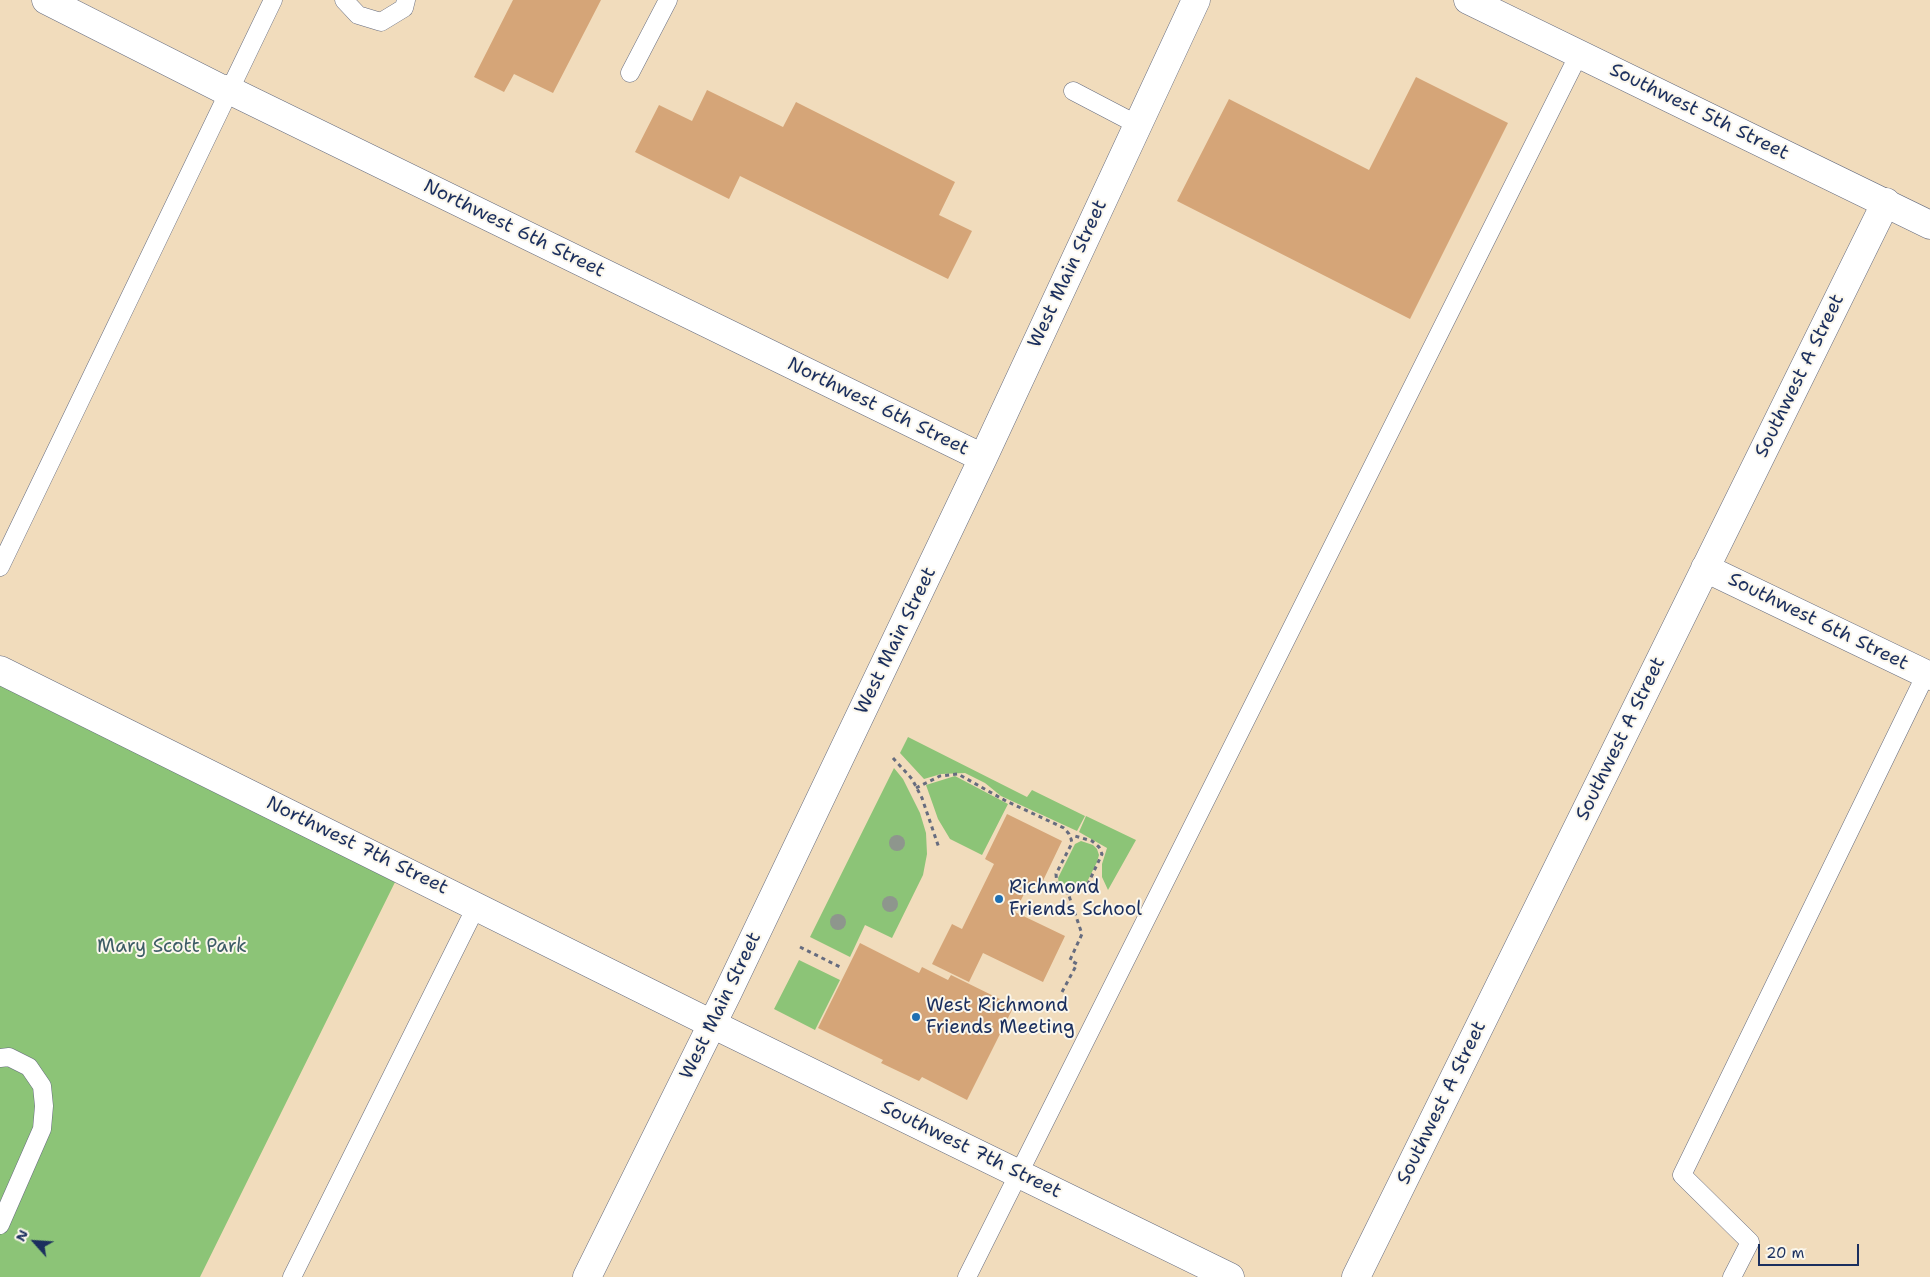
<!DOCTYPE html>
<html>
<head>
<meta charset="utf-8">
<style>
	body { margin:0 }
	#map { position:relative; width:1930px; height:1277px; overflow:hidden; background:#f1dcbc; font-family:"Shantell Sans",sans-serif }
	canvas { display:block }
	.north { position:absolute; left:10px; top:1217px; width:50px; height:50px; -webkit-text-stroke:4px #fbf7ec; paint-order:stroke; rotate:296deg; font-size:14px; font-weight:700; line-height:20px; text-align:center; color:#1b2f5e }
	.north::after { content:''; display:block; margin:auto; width:18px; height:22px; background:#1b2f5e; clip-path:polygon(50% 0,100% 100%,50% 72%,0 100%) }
	.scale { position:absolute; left:1758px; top:1244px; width:101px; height:22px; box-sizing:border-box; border:2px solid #1b2f5e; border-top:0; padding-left:6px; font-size:15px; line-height:18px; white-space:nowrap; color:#1b2f5e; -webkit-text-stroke:4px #fbf7ec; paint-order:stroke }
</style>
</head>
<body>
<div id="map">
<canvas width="1930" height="1277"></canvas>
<div class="north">N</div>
<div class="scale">20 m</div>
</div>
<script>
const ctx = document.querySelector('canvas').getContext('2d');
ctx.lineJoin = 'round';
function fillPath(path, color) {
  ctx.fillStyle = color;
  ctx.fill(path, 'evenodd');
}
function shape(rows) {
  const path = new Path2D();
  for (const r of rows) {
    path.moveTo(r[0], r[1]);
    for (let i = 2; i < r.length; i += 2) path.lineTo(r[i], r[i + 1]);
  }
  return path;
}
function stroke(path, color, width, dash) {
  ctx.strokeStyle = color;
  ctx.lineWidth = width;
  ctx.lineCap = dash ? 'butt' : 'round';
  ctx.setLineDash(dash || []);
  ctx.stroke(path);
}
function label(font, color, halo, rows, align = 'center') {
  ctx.font = font + ' "Shantell Sans",sans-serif';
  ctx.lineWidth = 4;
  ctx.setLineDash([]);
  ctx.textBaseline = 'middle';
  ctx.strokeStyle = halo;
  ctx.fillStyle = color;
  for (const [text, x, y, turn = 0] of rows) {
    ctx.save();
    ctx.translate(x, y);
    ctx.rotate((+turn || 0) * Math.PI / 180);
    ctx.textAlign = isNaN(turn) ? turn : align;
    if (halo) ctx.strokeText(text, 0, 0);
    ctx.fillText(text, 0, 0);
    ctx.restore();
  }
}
fillPath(shape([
	[0,670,402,868,200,1277,0,1277],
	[908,737,1027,797,1032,790,1085,816,1077,831,1001,796,985,783,965,773,941,774,924,779,900,753],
	[894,768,903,779,920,813,926,833,927,854,923,875,892,938,865,925,850,957,810,937],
	[955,776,1008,804,982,855,950,839,938,819,926,785],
	[1086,816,1136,840,1108,890,1102,877,1102,864,1107,848,1079,832],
	[1081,841,1093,845,1097,849,1099,855,1097,862,1085,886,1071,891,1063,889,1059,884,1058,878,1075,844],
	[799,960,840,980,815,1030,774,1009]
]), '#8cc477');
fillPath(shape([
	[513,0,601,0,553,93,514,74,504,92,474,77],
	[1416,77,1508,123,1410,319,1177,201,1229,99,1369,170],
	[707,90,783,127,796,102,955,182,939,215,972,231,948,279,740,176,729,199,635,152,659,105,692,121],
	[1007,814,1062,841,1040,887,1030,882,1015,912,1065,936,1043,982,983,953,969,982,932,964,952,924,962,929,994,864,985,859],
	[860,943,919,973,922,967,948,980,951,975,1014,1006,967,1100,922,1077,919,1081,881,1063,883,1060,818,1028]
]), '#d5a578');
const lane = shape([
	[344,0,358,15,381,22,404,8,406,0],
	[630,73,668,0],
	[1073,91,1138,125],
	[0,567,273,0],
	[0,1058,9,1057,29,1067,42,1086,44,1106,42,1129,0,1225],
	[292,1277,477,905],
	[967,1277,1579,54],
	[1732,1277,1750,1242,1682,1175,1926,674]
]);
const street = shape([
	[46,0,220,88,229,90,983,458],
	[1705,568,1930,676],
	[0,670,712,1024,1230,1277],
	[587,1277,728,992,983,458,1196,0],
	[1356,1277,1886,202]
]);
const primary = shape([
	[1468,0,1930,225]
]);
stroke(lane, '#666c7f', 19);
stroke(street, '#666c7f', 29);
stroke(primary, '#666c7f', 29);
stroke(shape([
	[893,758,912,779,922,798,939,848],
	[916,788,940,776,958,774,1006,801,1064,828,1069,834,1071,839,1072,843,1056,874,1057,885,1063,892,1068,893,1086,888,1102,854,1099,847,1092,841,1075,836,1071,839],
	[800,947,840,967],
	[1062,992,1077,964,1070,960,1082,934,1068,893]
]), '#666c7f', 3, [4, 4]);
stroke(lane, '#fff', 18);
stroke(street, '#fff', 28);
stroke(primary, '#fff', 28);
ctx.fillStyle = '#8e968d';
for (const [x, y] of [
	[897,843],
	[890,904],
	[838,922]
]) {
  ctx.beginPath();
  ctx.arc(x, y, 8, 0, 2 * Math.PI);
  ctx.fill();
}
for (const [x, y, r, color] of [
	[999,899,5,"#1f6fb2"],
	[916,1017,5,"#1f6fb2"]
]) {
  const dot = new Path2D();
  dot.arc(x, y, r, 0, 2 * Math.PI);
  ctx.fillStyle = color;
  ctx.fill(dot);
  stroke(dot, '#fbf7ec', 2);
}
label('19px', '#1b2f5e', '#fbf7ec', [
	["Southwest 5th Street",1699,112,26],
	["Northwest 6th Street",514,229,26],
	["West Main Street",1068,274,-65],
	["Southwest A Street",1800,376,-64],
	["Northwest 6th Street",878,407,26],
	["Southwest 6th Street",1818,622,26],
	["West Main Street",896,641,-64],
	["Southwest A Street",1621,739,-64],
	["Northwest 7th Street",357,846,26],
	["West Main Street",721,1006,-64],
	["Southwest A Street",1442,1103,-64],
	["Southwest 7th Street",971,1150,26]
]);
label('19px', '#1b2f5e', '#fbf7ec', [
	["Richmond",1009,888],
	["Friends School",1009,910],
	["West Richmond",926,1006],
	["Friends Meeting",926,1028]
], 'left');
label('19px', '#3d5c66', '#fbf7ec', [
	["Mary Scott Park",172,947]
]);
</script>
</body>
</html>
